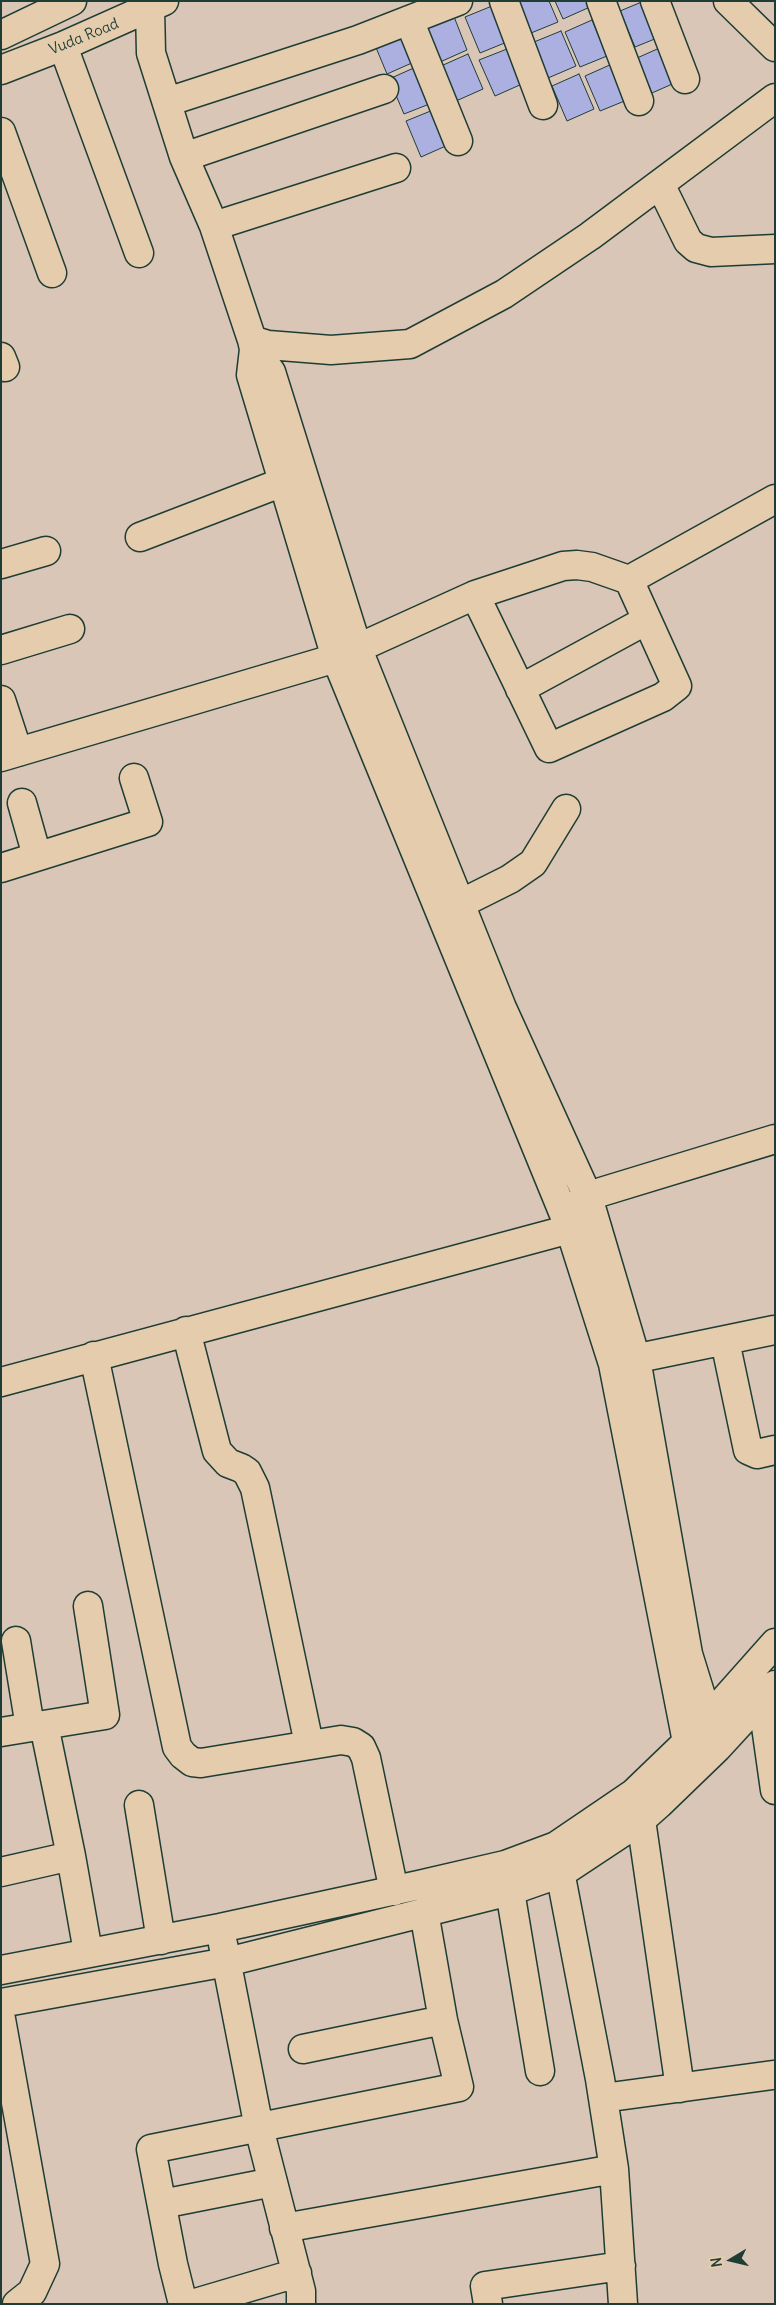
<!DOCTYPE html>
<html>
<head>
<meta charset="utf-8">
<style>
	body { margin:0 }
	#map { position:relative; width:776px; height:2305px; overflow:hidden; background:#d9c6b7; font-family:Delius,sans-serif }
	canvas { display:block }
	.frame { position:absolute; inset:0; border:2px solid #1f3d34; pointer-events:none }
	.north { position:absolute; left:706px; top:2235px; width:50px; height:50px; -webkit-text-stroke:4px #e4ccad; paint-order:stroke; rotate:261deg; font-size:14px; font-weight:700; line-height:20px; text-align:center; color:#1f3d34 }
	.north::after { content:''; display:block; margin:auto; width:18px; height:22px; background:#1f3d34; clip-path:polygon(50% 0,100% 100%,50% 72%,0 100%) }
</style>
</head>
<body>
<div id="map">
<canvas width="776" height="2305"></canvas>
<div class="frame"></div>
<div class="north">N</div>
</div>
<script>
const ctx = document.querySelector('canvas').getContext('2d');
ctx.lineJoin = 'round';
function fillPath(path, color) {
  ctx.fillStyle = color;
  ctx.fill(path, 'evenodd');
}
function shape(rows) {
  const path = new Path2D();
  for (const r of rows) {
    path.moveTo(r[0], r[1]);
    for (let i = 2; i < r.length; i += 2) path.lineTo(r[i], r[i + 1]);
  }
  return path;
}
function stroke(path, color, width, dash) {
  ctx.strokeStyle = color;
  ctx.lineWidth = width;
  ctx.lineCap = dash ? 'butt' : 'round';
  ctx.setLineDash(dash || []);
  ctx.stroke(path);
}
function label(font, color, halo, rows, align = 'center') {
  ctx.font = font + ' Delius,sans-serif';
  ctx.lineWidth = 4.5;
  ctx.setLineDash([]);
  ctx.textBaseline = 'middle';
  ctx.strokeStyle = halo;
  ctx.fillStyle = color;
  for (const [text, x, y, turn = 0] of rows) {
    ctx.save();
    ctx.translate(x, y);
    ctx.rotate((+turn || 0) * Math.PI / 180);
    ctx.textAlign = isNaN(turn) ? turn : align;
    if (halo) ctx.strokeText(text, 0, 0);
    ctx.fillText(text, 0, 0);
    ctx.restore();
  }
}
const building = shape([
	[518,1,549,1,558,22,531,33,518,1],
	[555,1,587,1,590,7,563,19,555,1],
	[644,1,662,36,635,47,620,11,644,1],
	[492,6,507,42,480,53,465,17,492,6],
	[453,14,467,50,440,62,425,26,453,14],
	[592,20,607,56,580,67,565,32,592,20],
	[400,27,414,62,387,74,372,38,400,27],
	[561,31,576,66,548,78,534,42,561,31],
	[664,46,679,81,652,93,637,58,664,46],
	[507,49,522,84,495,96,479,60,507,49],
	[468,54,483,89,456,101,441,66,468,54],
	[612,64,627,100,600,111,585,76,612,64],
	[416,67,432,103,404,114,389,79,416,67],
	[579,74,594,109,567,121,552,86,579,74],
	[433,110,448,145,421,157,406,121,433,110]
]);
fillPath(building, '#acb0e1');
stroke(building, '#1f3d34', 1);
const minor = shape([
	[148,1,150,8,151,53,184,157,214,226,252,340,254,349,251,375,336,658,570,1229,613,1364,687,1742,695,1769],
	[504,1,543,105],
	[601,1,639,101],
	[655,1,685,79],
	[728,1,775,47],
	[409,20,458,141],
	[1,35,72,1],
	[63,46,139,253],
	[1,70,63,46,164,1],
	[167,102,358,40,458,1],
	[1,132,52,273],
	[184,157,384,89],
	[660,184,688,241,696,248,711,252,775,249],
	[214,226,396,168],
	[252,340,268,345,331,350,410,344,504,294,590,236,775,98],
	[254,349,271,372,357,647,502,1008,588,1197,636,1359,688,1654,717,1748],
	[1,357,5,367],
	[140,537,283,482],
	[1,564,46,551],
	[475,595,563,566,577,565,592,567,629,580],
	[1,650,70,629],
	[520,689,647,620],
	[1,700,18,752],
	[1,757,336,658,475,595,549,748,663,697,677,686,629,580,775,499],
	[22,803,37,856],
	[1,868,148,822,134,778],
	[460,904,510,879,533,863,566,809],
	[573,1207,588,1197,601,1192,775,1139],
	[186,1331,217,1451,228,1463,241,1468,247,1472,255,1488,309,1744],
	[725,1341,748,1450,757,1454,775,1450],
	[94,1356,177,1747,183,1755,192,1762,201,1763,341,1740,353,1742,361,1747,366,1758,394,1891],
	[619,1362,774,1330],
	[1,1382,570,1229],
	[16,1641,30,1727],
	[755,1687,762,1698,775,1790],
	[44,1725,71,1856,88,1952],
	[1,1732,105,1715,88,1606],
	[139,1805,161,1940],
	[641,1820,680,2088],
	[557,1856,600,2079,614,2169,623,2304],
	[1,1872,71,1856],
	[510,1891,540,2071],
	[223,1944,259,2128,301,2291,301,2304],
	[1,1970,220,1928,419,1885,505,1865,556,1846,634,1793,687,1742,775,1643],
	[1,2003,227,1962,510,1891,561,1873,641,1820,659,1804,717,1748,775,1685],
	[1,2019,45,2264,32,2292,17,2304],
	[303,2049,443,2020],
	[603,2098,773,2075],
	[162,2204,273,2182],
	[284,2228,614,2169],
	[183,2304,173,2264,151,2149,459,2087,443,2020,424,1912],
	[192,2304,297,2273],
	[488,2304,485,2286,621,2266]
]);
stroke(minor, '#1f3d34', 31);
stroke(minor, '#e4ccad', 28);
label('15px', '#1f3d34', '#e4ccad', [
	["Vuda Road",84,37,-22]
]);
</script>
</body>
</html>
